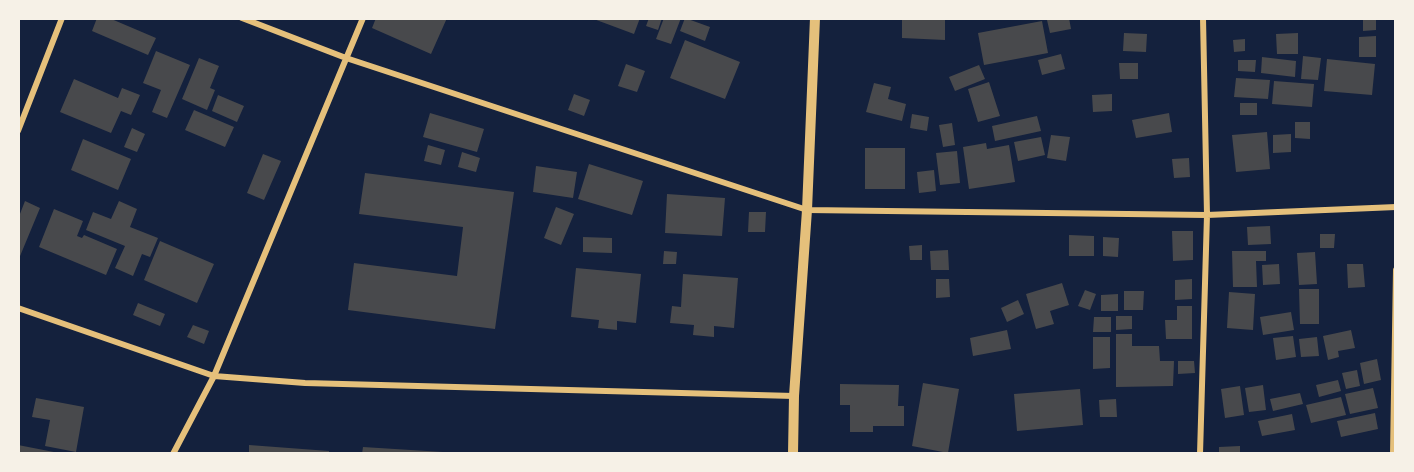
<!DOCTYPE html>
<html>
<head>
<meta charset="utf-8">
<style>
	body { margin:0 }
	#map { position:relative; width:1414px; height:472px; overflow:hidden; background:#14213d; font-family:Helvetica,sans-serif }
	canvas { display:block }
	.frame { position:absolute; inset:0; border:20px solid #f6f1e7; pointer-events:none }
</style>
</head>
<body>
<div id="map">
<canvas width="1414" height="472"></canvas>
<div class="frame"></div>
</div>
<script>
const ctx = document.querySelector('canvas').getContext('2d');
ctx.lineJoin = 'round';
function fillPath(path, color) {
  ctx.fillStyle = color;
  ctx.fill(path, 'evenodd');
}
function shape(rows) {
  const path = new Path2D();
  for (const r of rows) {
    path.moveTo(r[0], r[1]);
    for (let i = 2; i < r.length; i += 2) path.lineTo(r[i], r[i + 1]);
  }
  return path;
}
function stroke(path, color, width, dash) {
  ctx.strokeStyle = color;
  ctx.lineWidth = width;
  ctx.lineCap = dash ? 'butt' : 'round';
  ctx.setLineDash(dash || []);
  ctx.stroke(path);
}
fillPath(shape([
	[97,18,109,18,156,38,148,55,92,31],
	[376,18,447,18,431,54,372,28],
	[591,18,640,18,634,34],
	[649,18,662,18,658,30,646,26],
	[664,18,681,18,671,44,656,39],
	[685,18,710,27,705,41,680,31],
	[1060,18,1069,18,1071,29,1050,33,1047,20],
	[1363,18,1376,18,1376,30,1363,31],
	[902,19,945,20,945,40,902,38],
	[1042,21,1048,53,984,65,978,33],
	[1124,33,1147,34,1146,52,1123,51],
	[1298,33,1298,54,1277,54,1276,34],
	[1376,36,1376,57,1359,57,1359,37],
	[1245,39,1245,51,1234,52,1233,40],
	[685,40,740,62,725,99,670,78],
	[156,51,190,65,167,118,152,112,161,90,143,83],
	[1061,54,1065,69,1042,75,1038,60],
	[1303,56,1321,58,1318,80,1301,79],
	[1262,57,1296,61,1295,77,1261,73],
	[199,58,219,66,210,88,215,90,207,110,182,99],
	[1327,59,1375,64,1372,95,1324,91],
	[1238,60,1256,60,1255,72,1238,71],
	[1119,63,1138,63,1138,79,1120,79],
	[626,64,645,71,637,92,618,86],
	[979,65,985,79,955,91,949,77],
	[1236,78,1270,80,1268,99,1234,97],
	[74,79,118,98,122,88,140,95,131,115,121,111,111,133,60,112],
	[1274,81,1314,84,1312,107,1272,104],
	[989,82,1000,116,978,122,968,89],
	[874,83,891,87,888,99,906,104,902,121,866,112],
	[574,94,590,100,584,116,568,110],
	[1112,94,1112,111,1093,112,1092,95],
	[218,95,244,106,237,122,212,111],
	[1240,103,1257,103,1257,115,1240,115],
	[194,110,234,127,225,147,185,130],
	[430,113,484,129,477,152,423,137],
	[1169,113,1172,132,1136,138,1132,120],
	[912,114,929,117,927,131,910,128],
	[1037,116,1041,131,995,141,992,126],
	[1295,122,1310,122,1310,139,1295,138],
	[952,123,955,145,943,147,939,125],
	[132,128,145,134,137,152,124,147],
	[1267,132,1270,169,1236,172,1232,135],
	[1291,134,1291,152,1273,153,1273,135],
	[1051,135,1070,137,1066,161,1047,158],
	[1041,137,1045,155,1018,161,1014,142],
	[83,139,131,159,118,190,71,170],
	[986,143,987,149,1009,145,1015,182,969,189,963,147],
	[428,145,445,150,441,165,424,161],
	[865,148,905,148,905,189,865,189],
	[957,151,960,183,940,185,936,153],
	[462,152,480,158,476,172,458,167],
	[263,154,281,161,264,200,247,193],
	[1189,158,1190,177,1174,178,1172,159],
	[589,164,643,181,632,215,578,199],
	[536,166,577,172,573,198,533,192],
	[934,170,936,191,919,193,917,172],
	[365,173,514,192,495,329,348,310,354,263,457,276,463,227,359,214],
	[667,194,725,198,722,236,665,233],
	[25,201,40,208,18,261,18,219],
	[119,201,137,209,130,227,158,238,150,257,142,254,133,276,115,268,125,246,86,230,93,212,111,219],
	[556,207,574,214,561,245,544,238],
	[54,209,83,221,77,236,82,238,84,235,117,249,106,275,39,247],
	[749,212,766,212,765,232,748,232],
	[1270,226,1271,244,1248,245,1247,227],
	[1172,231,1193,231,1193,260,1173,261],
	[1320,234,1335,234,1334,248,1320,248],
	[1069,235,1094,236,1094,256,1069,256],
	[583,237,612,238,612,253,583,252],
	[1103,237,1119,238,1118,257,1103,256],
	[160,241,214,264,197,303,144,280],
	[922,245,922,260,910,260,909,246],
	[948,250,949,270,931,270,930,251],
	[664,251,677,252,676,264,663,264],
	[1232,251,1266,251,1266,261,1256,261,1257,287,1233,287],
	[1315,252,1317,284,1299,285,1297,253],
	[1279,264,1280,284,1263,285,1262,265],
	[1347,264,1363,264,1365,287,1348,288],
	[576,268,641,274,636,323,617,321,617,330,598,328,599,320,571,317],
	[683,274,738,278,734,328,714,326,714,337,693,335,694,325,670,323,672,306,681,307],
	[936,279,949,279,950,297,936,298],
	[1192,279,1192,299,1175,300,1175,280],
	[1062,283,1069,305,1050,311,1054,324,1036,329,1026,294],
	[1299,289,1319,289,1319,324,1300,324],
	[1085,290,1096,294,1090,310,1078,306],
	[1124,291,1144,291,1143,310,1124,310],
	[1229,292,1255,294,1253,330,1227,328],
	[1118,294,1118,311,1101,311,1101,295],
	[1018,300,1024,314,1007,322,1001,308],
	[138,303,165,314,160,326,133,315],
	[1177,306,1192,306,1192,339,1166,339,1165,320,1177,320],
	[1291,312,1294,330,1263,335,1260,317],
	[1116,316,1132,316,1132,329,1116,330],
	[1094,317,1111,317,1111,332,1093,332],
	[193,325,209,331,204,344,187,337],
	[1007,330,1011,349,973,356,970,338],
	[1351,330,1355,348,1338,351,1339,357,1328,360,1323,336],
	[1116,334,1132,334,1132,346,1159,346,1160,361,1174,361,1173,386,1116,387],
	[1293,336,1296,357,1276,360,1273,338],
	[1093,337,1110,337,1110,368,1093,369],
	[1317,337,1319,356,1301,357,1299,339],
	[1377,359,1381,380,1364,384,1360,363],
	[1178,361,1194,361,1195,373,1178,374],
	[1357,370,1360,386,1346,389,1342,373],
	[1338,380,1341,391,1319,397,1316,385],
	[923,383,959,389,948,453,912,446],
	[840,384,899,385,898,406,904,406,904,426,873,426,873,432,850,432,850,405,840,405],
	[1263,385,1266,410,1249,412,1245,388],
	[1240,386,1244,415,1225,418,1221,389],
	[1373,388,1378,408,1350,414,1345,394],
	[1080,389,1083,425,1017,431,1014,394],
	[1300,393,1303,404,1273,411,1270,399],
	[1341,397,1346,415,1311,423,1306,405],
	[36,398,84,407,76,452,45,446,50,420,32,417],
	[1116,399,1117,417,1100,417,1099,400],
	[1375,413,1378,429,1341,437,1337,421],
	[1292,414,1295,430,1262,436,1258,421],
	[18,445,59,453,58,454,18,454],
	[249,445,329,451,329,454,249,454],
	[1240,446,1240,454,1219,454,1219,447],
	[363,447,443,452,443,454,362,454]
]), '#48494c');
stroke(shape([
	[242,18,346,58,807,210,1207,215,1396,207],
	[18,131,62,18],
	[18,308,214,376,305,383,794,396],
	[173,454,214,376,363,18],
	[1200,454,1207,215,1203,18],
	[1393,454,1396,270]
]), '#e5c07b', 6);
stroke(shape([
	[793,454,794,396,807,210,815,18]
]), '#e5c07b', 10);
</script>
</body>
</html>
